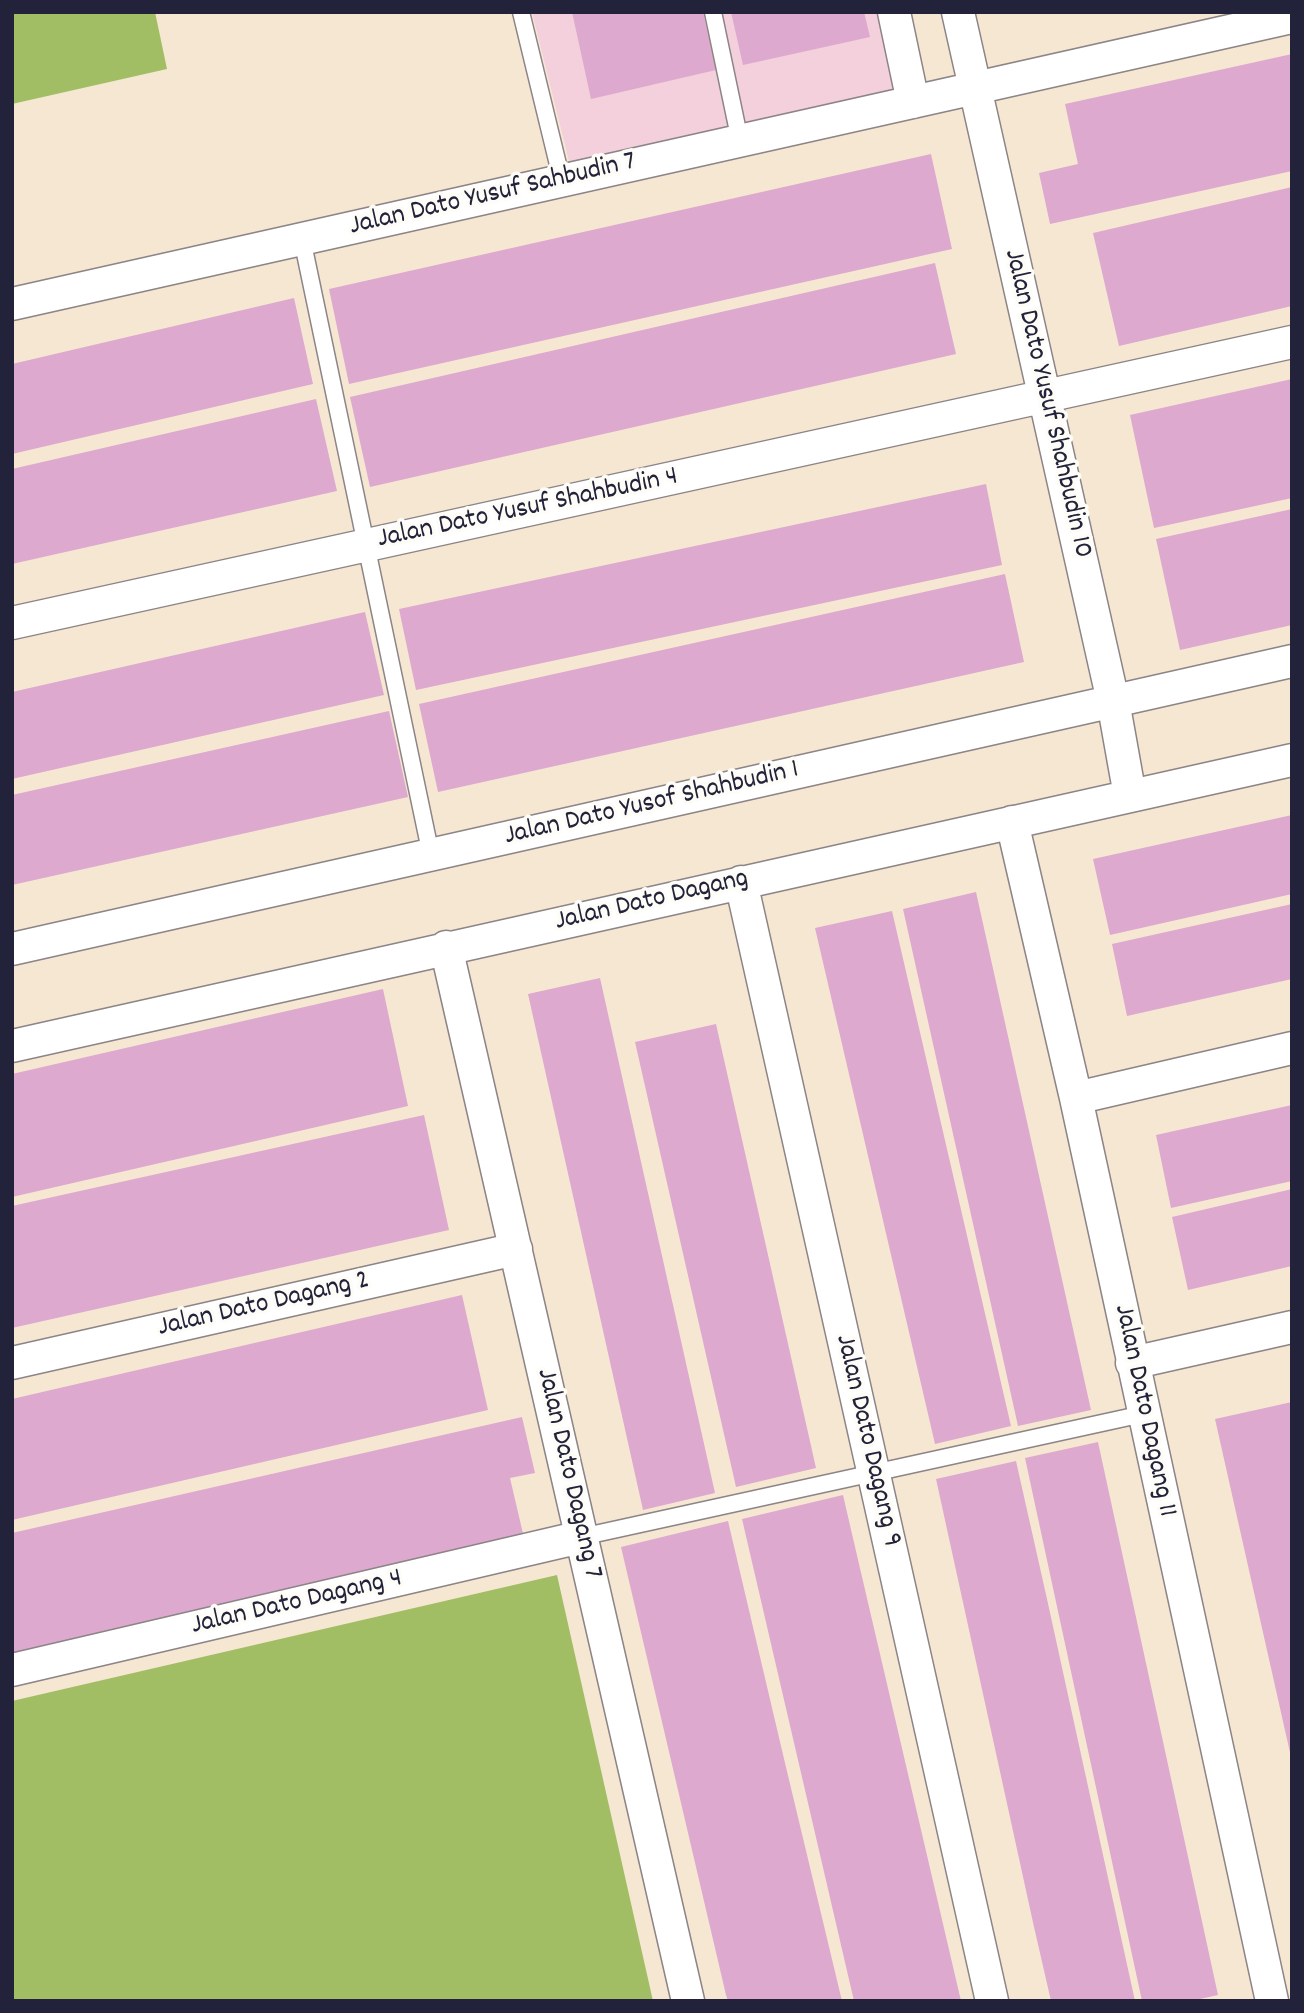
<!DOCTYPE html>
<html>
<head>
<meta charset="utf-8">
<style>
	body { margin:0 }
	#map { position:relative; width:1304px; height:2013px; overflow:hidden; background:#f6e7d2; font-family:Dekko,sans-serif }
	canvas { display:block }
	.frame { position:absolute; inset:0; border:14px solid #22223b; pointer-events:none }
</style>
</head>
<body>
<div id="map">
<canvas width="1304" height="2013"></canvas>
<div class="frame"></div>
</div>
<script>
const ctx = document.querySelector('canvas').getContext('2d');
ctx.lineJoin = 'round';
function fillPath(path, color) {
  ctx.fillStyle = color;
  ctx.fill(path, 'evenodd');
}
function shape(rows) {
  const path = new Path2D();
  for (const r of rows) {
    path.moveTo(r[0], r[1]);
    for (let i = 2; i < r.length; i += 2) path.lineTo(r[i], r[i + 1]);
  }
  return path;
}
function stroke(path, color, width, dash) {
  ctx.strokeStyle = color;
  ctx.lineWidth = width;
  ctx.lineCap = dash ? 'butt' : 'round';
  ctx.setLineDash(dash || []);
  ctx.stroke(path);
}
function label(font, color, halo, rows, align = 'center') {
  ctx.font = font + ' Dekko,sans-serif';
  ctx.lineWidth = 7;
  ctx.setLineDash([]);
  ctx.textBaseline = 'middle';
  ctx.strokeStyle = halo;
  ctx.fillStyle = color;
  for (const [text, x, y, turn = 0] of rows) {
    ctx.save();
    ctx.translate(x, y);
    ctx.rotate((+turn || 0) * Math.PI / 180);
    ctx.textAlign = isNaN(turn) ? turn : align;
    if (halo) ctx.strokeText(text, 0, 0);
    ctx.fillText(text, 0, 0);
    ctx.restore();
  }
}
fillPath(shape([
	[532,12,880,12,897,92,570,165]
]), '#f4cfdc');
fillPath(shape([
	[12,12,155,12,167,69,12,104],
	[557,1575,653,2001,12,2001,12,1701]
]), '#a2be65');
fillPath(shape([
	[572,12,703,12,716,70,591,99],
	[731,12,864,12,870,37,743,65],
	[1292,54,1292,171,1050,224,1039,173,1078,164,1065,104],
	[931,154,952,249,349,384,329,289],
	[1292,187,1292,306,1119,346,1093,233],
	[935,263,956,354,370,487,350,397],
	[294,298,313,384,12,454,12,364],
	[1292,379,1292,498,1154,528,1130,415],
	[316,399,337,491,12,564,12,469],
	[986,484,1002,565,416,690,399,609],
	[1292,509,1292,625,1180,650,1156,539],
	[1005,574,1024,662,438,792,419,704],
	[365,612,384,695,12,779,12,692],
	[389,711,408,797,12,885,12,795],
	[1292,815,1292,894,1110,935,1093,859],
	[976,892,1091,1410,1018,1426,903,909],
	[1292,904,1292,979,1127,1016,1112,944],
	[892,911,1011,1426,935,1444,815,928],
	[600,978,715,1493,643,1510,528,994],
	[383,989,408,1106,12,1197,12,1074],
	[716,1024,816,1468,736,1487,635,1042],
	[1292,1105,1292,1181,1171,1208,1156,1135],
	[424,1115,449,1230,12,1328,12,1206],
	[1292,1189,1292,1266,1188,1290,1172,1217],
	[462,1295,488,1410,12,1520,12,1399],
	[1292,1402,1292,1757,1291,1757,1215,1419],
	[522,1417,535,1473,510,1478,524,1538,12,1655,12,1533],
	[1098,1442,1218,1995,1191,2001,1142,2001,1025,1458],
	[1016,1461,1047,1599,1135,2001,1051,2001,1034,1927,936,1479],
	[843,1495,859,1564,961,2001,854,2001,742,1519],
	[728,1521,785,1763,842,2001,728,2001,726,1995,621,1547]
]), '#dea9ce');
const service = shape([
	[521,12,562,181],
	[713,12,740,141],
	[302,239,431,855],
	[581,1537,1143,1414]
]);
const minor = shape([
	[894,12,913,102],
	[958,12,1113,701,1130,796],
	[12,304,1292,17],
	[12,623,1292,342],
	[1012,822,1076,1098,1272,2001],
	[741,882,992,2001],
	[446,947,688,2001],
	[12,949,1292,661],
	[12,1046,1292,760],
	[1076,1098,1292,1048],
	[12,1363,516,1249],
	[1132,1363,1292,1327],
	[12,1670,581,1537]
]);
stroke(service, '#8c8486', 19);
stroke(minor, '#8c8486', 35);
stroke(service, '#fff', 16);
stroke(minor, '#fff', 32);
label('28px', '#22223b', '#fdfcf7', [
	["Jalan Dato Yusuf Sahbudin 7",493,196,-13],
	["Jalan Dato Yusuf Shahbudin 10",1046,404,77],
	["Jalan Dato Yusuf Shahbudin 4",528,510,-12],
	["Jalan Dato Yusof Shahbudin 1",652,805,-13],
	["Jalan Dato Dagang",652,902,-13],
	["Jalan Dato Dagang 2",264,1306,-13],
	["Jalan Dato Dagang 11",1143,1411,78],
	["Jalan Dato Dagang 9",866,1441,77],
	["Jalan Dato Dagang 7",567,1474,77],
	["Jalan Dato Dagang 4",297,1604,-13]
]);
</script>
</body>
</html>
